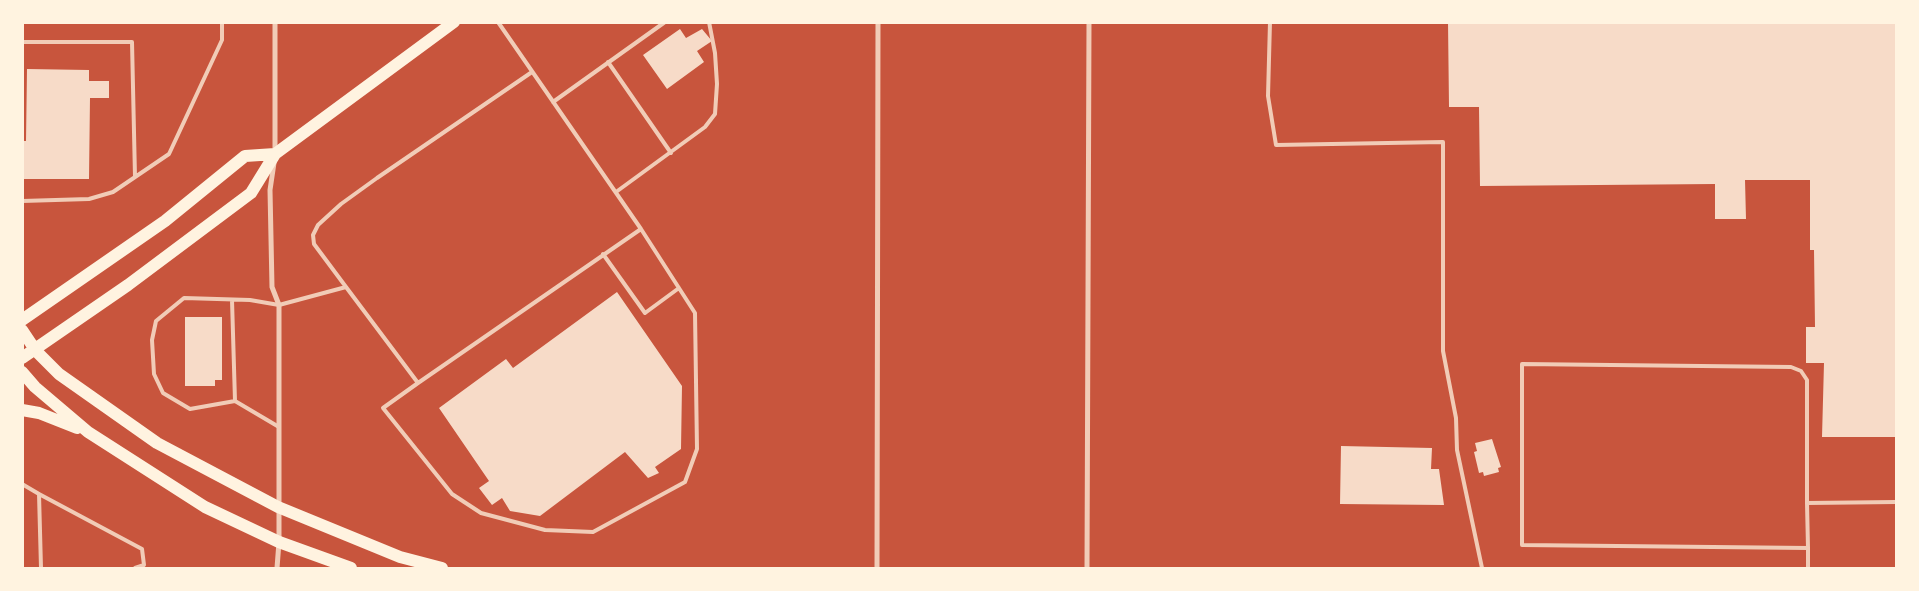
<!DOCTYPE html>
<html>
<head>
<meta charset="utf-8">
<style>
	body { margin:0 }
	#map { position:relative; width:1919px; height:591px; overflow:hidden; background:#c8553d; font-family:Roboto,sans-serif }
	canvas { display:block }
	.frame { position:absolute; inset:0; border:24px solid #fff3e0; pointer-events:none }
</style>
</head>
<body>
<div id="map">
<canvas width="1919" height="591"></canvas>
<div class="frame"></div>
</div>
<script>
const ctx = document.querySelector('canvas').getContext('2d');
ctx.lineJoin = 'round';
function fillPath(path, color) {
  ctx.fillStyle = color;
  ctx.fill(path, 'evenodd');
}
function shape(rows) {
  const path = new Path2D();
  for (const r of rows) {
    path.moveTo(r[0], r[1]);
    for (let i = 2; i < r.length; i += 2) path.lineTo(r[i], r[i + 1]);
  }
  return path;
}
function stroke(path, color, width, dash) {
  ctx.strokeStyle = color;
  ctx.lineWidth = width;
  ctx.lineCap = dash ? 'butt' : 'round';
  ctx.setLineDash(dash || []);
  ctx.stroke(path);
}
fillPath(shape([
	[1448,22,1896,22,1896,437,1822,437,1824,363,1806,363,1806,327,1815,327,1814,250,1810,250,1810,180,1745,180,1746,219,1715,219,1715,184,1480,186,1479,107,1449,107],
	[680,29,686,38,702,29,712,41,697,51,704,62,667,89,643,55],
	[27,69,89,70,89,81,109,81,109,98,90,98,89,179,22,179,22,141,26,141],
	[617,292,682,386,681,449,655,467,659,473,648,478,625,452,540,516,510,511,502,498,492,505,479,488,489,481,439,408,506,359,513,368],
	[185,317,222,317,222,380,215,380,215,386,185,386],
	[1492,439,1501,467,1498,468,1499,472,1484,476,1483,472,1479,473,1474,452,1477,451,1475,443],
	[1341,446,1432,448,1431,469,1439,469,1444,505,1340,504]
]), '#f7dbc8');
stroke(shape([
	[1270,22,1268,96,1276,145,1443,142,1443,351,1456,418,1457,450,1482,568],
	[22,42,132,42,135,177],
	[608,62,671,153],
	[553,102,665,22],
	[616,192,705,127,715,114,717,84,715,53,709,22],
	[22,201,89,199,113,192,169,154,222,40,222,22],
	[603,254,645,313,679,288],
	[346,287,314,244,313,235,318,225,341,204,377,178,532,72],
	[232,300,235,401],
	[418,383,383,408,452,494,481,513,545,530,593,532,685,482,697,449,695,313,641,229],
	[279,427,235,401,190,409,163,393,154,374,152,340,156,321,184,298,250,300,279,305,346,287,418,383,641,229,498,22],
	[22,484,39,494,41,568],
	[39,494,142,549,144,565,135,568],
	[1807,503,1896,502],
	[1808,548,1522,545,1522,364,1791,367,1801,371,1807,380,1807,503,1808,548,1808,568]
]), '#f1ccb7', 4);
stroke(shape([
	[275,22,275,152],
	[274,163,270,190,272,287,279,305,279,542,277,568],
	[877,568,878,22],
	[1087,568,1089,22]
]), '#f1ccb7', 5);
stroke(shape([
	[22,320,165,221,245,156,275,154],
	[22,330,36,351,59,374,157,443,278,507,400,557,442,568],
	[22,358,128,285,251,193,275,154,454,22],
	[22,372,35,387,88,432,205,507,279,542,351,568],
	[22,410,39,413,77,428]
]), '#fff3e0', 12);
</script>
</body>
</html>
